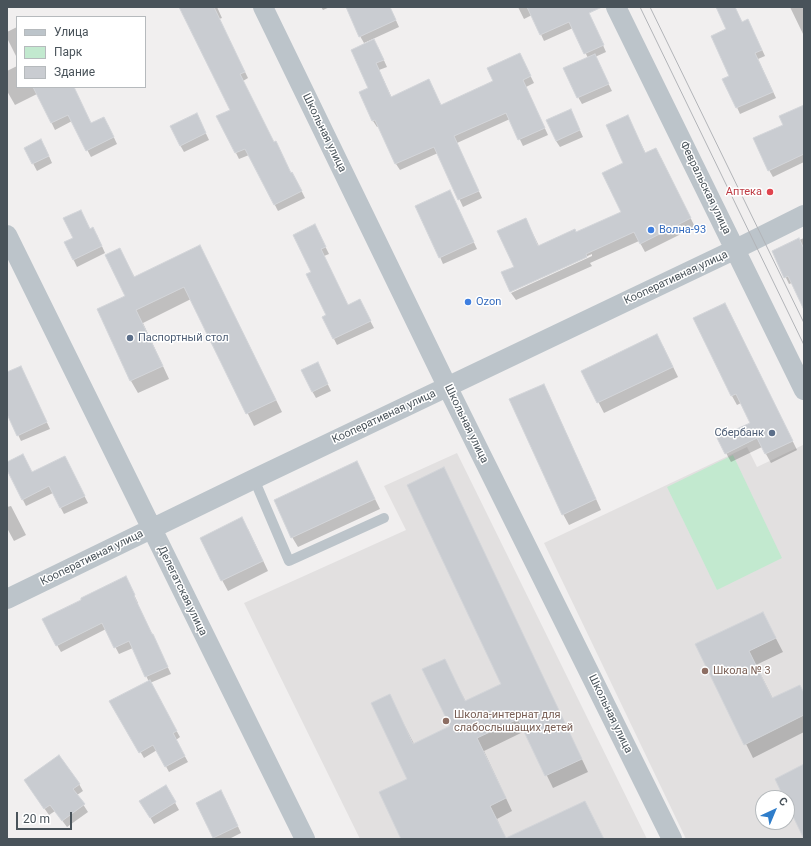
<!DOCTYPE html>
<html>
<head>
<meta charset="utf-8">
<style>
	body { margin:0 }
	#map { position:relative; width:811px; height:846px; overflow:hidden; background:#f1efef; font-family:Roboto,sans-serif }
	canvas { display:block }
	.frame { position:absolute; inset:0; border:8px solid #49535a; pointer-events:none }
	.legend { position:absolute; left:16px; top:16px; width:130px; height:72px; box-sizing:border-box; background:#fff; border:1px solid #b6babd; margin:0; padding:5px 7px; list-style:none; font-size:12px; color:#49535a }
	.legend li { display:flex; align-items:center; gap:8px; height:20px }
	.legend b { width:20px; border:1px solid #b6babd }
	.north { position:absolute; left:755px; top:790px; width:40px; height:40px; box-sizing:border-box; background:#fff; border:1px solid #b6babd; border-radius:50%; rotate:44deg; font-size:11px; font-weight:700; line-height:16px; text-align:center; color:#49535a }
	.north::after { content:''; display:block; margin:auto; width:14px; height:18px; background:#2f7dca; clip-path:polygon(50% 0,100% 100%,50% 72%,0 100%) }
	.scale { position:absolute; left:16px; top:812px; width:56px; height:18px; box-sizing:border-box; border:2px solid #49535a; border-top:0; padding-left:5px; font-size:12px; line-height:14px; white-space:nowrap; color:#49535a; -webkit-text-stroke:3px #fff; paint-order:stroke }
</style>
</head>
<body>
<div id="map">
<canvas width="811" height="846"></canvas>
<div class="frame"></div>
<ul class="legend">
<li><b style="height:5px;background:#bcc4ca"></b>Улица</li>
<li><b style="height:11px;background:#c2e9cf"></b>Парк</li>
<li><b style="height:11px;background:#c9ccd1"></b>Здание</li>
</ul>
<div class="north">С</div>
<div class="scale">20 m</div>
</div>
<script>
const ctx = document.querySelector('canvas').getContext('2d');
ctx.lineJoin = 'round';
function fillPath(path, color) {
  ctx.fillStyle = color;
  ctx.fill(path, 'evenodd');
}
function shape(rows) {
  const path = new Path2D();
  for (const r of rows) {
    path.moveTo(r[0], r[1]);
    for (let i = 2; i < r.length; i += 2) path.lineTo(r[i], r[i + 1]);
  }
  return path;
}
function stroke(path, color, width, dash) {
  ctx.strokeStyle = color;
  ctx.lineWidth = width;
  ctx.lineCap = dash ? 'butt' : 'round';
  ctx.setLineDash(dash || []);
  ctx.stroke(path);
}
function label(font, color, halo, rows, align = 'center') {
  ctx.font = font + ' Roboto,sans-serif';
  ctx.lineWidth = 3;
  ctx.setLineDash([]);
  ctx.textBaseline = 'middle';
  ctx.strokeStyle = halo;
  ctx.fillStyle = color;
  for (const [text, x, y, turn = 0] of rows) {
    ctx.save();
    ctx.translate(x, y);
    ctx.rotate((+turn || 0) * Math.PI / 180);
    ctx.textAlign = isNaN(turn) ? turn : align;
    if (halo) ctx.strokeText(text, 0, 0);
    ctx.fillText(text, 0, 0);
    ctx.restore();
  }
}
fillPath(shape([
	[803,445,804,839,686,839,544,543,747,447,757,467],
	[763,798,787,798,787,822,763,822],
	[457,453,647,839,360,839,244,603,406,530,384,486]
]), '#e2e0e0');
fillPath(shape([
	[733,455,782,558,717,590,667,487]
]), '#c2e9cf');
fillPath(shape([
	[180,7,217,7,222,18,219,19,248,78,243,81,274,143,291,174,296,180,305,198,278,211,249,155,239,159,218,117,231,110],
	[321,7,330,7,323,10],
	[351,7,390,7,399,27,364,43,360,36],
	[518,7,586,7,606,52,595,57,612,91,582,104,578,97,588,58,573,28,544,41,532,15,524,19],
	[717,7,735,7,742,23,748,20,765,56,758,59,776,98,740,114,724,79,731,76,727,29],
	[790,7,804,7,804,37,804,36],
	[17,27,17,55,16,56,7,38,7,32],
	[378,47,387,67,379,70,392,98,441,106,495,82,523,61,534,83,526,87,548,135,523,146,510,119,457,143,482,198,463,207,438,153,400,170,396,164,379,126,377,127,373,121,370,88],
	[17,66,17,87,39,87,41,92,15,105,7,91,7,71],
	[42,103,91,124,108,125,117,144,91,157,72,121,55,130],
	[804,114,804,162,773,177,769,170,784,125],
	[574,117,583,137,560,147,556,141],
	[628,117,646,154,661,158,695,227,645,252,639,241,590,263,592,266,516,300,511,293,592,256,592,254,510,291,515,267,530,228,539,246,576,233,622,212],
	[200,121,209,140,184,152,180,145],
	[45,147,52,163,37,171,25,148],
	[453,198,477,249,443,264,440,257],
	[90,230,97,235,105,253,77,267,65,242],
	[318,232,329,254,324,256,348,306,363,307,374,328,337,345,334,339,328,315,313,272],
	[804,238,804,309,792,283,789,284,773,251],
	[200,246,282,412,254,426,191,299,143,323,169,379,138,393,131,381,98,309,127,296,120,249,135,278],
	[730,313,797,450,771,463,762,447,731,462,726,453,751,423,741,403,737,405,732,396,695,319],
	[663,346,678,377,604,413,582,371],
	[21,367,50,429,21,441,7,412,7,373],
	[321,370,331,391,316,398,312,391],
	[543,385,549,395,601,510,569,525,563,514],
	[7,463,32,473,68,464,88,503,64,514,53,493,26,506,7,468],
	[362,473,380,509,298,547,292,537],
	[450,481,588,772,553,788,525,731,484,751,512,811,497,819,506,839,402,839,408,780,389,695,414,744,451,727,444,660,466,702,502,685],
	[11,506,26,535,14,541,7,528,7,507],
	[248,529,268,571,228,591,222,580],
	[129,584,138,603,137,603,156,642,171,674,150,683,180,737,176,740,188,762,169,772,157,750,144,758,111,701,149,682,133,648,119,654,106,629,61,652,57,645],
	[770,627,783,652,756,665,773,699,804,694,804,732,753,758,697,645],
	[25,781,79,784,83,791,77,795,88,812,67,827,55,811,49,815],
	[166,786,179,810,154,824,141,801],
	[225,798,241,833,229,839,214,839,197,803]
]), '#0003');
const building = shape([
	[179,7,214,7,245,72,240,74,274,142,276,141,291,173,292,172,302,191,274,205,245,149,235,153,216,116,230,110,179,7],
	[346,7,390,7,396,20,359,37,346,7],
	[527,7,602,7,589,13,604,45,584,54,569,22,540,35,527,7],
	[716,7,735,7,742,22,748,19,762,50,755,53,773,92,736,108,722,79,729,76,711,36,726,29,716,7],
	[374,39,384,60,376,63,391,97,429,79,441,105,493,81,487,68,520,53,531,76,523,80,545,128,518,140,506,113,454,136,479,191,458,200,434,147,395,164,375,120,372,121,359,92,368,88,351,50,374,39],
	[595,54,609,84,577,98,563,68,595,54],
	[33,87,74,87,91,123,104,117,114,137,86,151,68,115,51,123,33,87],
	[804,105,804,154,768,171,753,138,783,125,779,116,804,105],
	[571,109,580,130,556,141,546,120,571,109],
	[197,113,206,133,180,146,170,126,197,113],
	[628,115,645,153,656,148,691,218,640,244,634,232,586,254,587,257,510,292,501,272,514,267,497,231,526,218,538,246,575,229,576,232,621,212,602,173,623,163,606,125,628,115],
	[41,139,49,156,32,164,24,148,41,139],
	[450,190,474,242,439,258,415,206,450,190],
	[81,210,90,229,93,227,102,246,73,260,64,242,73,238,63,218,81,210],
	[315,224,326,247,321,249,348,305,360,299,371,321,333,339,322,317,326,315,306,274,311,272,293,235,315,224],
	[799,238,804,249,804,310,788,276,784,278,772,251,799,238],
	[200,245,276,400,246,414,184,287,136,310,163,366,130,381,97,309,125,296,105,255,120,248,134,277,200,245],
	[725,303,793,441,765,454,757,438,725,454,717,438,750,423,736,394,731,396,693,318,725,303],
	[657,334,673,367,597,403,581,371,657,334],
	[318,362,328,384,312,392,301,370,318,362],
	[21,366,47,422,17,436,7,414,7,372,21,366],
	[544,384,596,499,562,515,509,399,544,384],
	[23,454,32,472,65,456,85,496,60,508,49,486,22,500,7,470,7,462,23,454],
	[357,461,375,499,291,538,274,500,357,461],
	[444,467,582,759,545,776,518,719,477,738,506,798,490,806,506,838,585,801,604,839,401,839,379,792,407,779,371,703,390,694,413,744,450,726,422,669,445,659,465,701,501,684,407,485,444,467],
	[242,517,263,561,221,581,200,538,242,517],
	[126,576,135,595,134,596,152,634,153,634,168,667,145,677,129,641,114,648,102,623,56,646,42,619,81,600,81,598,126,576],
	[763,612,776,638,749,651,772,698,800,685,804,693,804,715,744,745,695,644,763,612],
	[150,680,177,731,173,733,185,756,165,767,153,745,139,753,109,701,150,680],
	[59,755,80,784,73,789,85,804,62,821,50,805,44,809,24,780,59,755],
	[804,764,804,839,787,804,787,798,784,798,775,779,804,764],
	[166,785,176,802,150,818,139,801,166,785],
	[221,790,238,826,213,838,196,803,221,790]
]);
fillPath(building, '#c9ccd1');
stroke(building, '#d3d5d9', 1);
stroke(shape([
	[254,479,289,561,384,518]
]), '#bcc4ca', 10);
stroke(shape([
	[263,7,447,386,672,839],
	[616,7,804,390],
	[7,235,305,839],
	[7,599,254,479,736,249,804,215]
]), '#bcc4ca', 20);
stroke(shape([
	[640,7,804,345],
	[650,7,804,323]
]), '#b2b4b8', 1);
for (const [x, y, r, color] of [
	[770,192,4,"#e0444e"],
	[651,230,4,"#3f7fe0"],
	[468,302,4,"#3f7fe0"],
	[130,338,4,"#5c6f8a"],
	[772,433,4,"#5c6f8a"],
	[705,671,4,"#8d6e63"],
	[446,721,4,"#8d6e63"]
]) {
  const dot = new Path2D();
  dot.arc(x, y, r, 0, 2 * Math.PI);
  ctx.fillStyle = color;
  ctx.fill(dot);
  stroke(dot, '#fff', 1.5);
}
label('11px', '#49535a', '#fff', [
	["Школьная улица",324,133,64],
	["Февральская улица",705,188,64],
	["Кооперативная улица",676,278,-25],
	["Кооперативная улица",384,417,-25],
	["Школьная улица",466,424,64],
	["Кооперативная улица",92,558,-26],
	["Делегатская улица",182,591,64],
	["Школьная улица",610,714,64]
]);
label('11px', '#be3a42', '#fff', [
	["Аптека",762,192]
], 'right');
label('11px', '#366cbe', '#fff', [
	["Волна-93",659,230],
	["Ozon",476,302]
], 'left');
label('11px', '#4e5e75', '#fff', [
	["Паспортный стол",138,338],
	["Сбербанк",764,433,"right"]
], 'left');
label('11px', '#785e54', '#fff', [
	["Школа № 3",713,671],
	["Школа-интернат для",454,715],
	["слабослышащих детей",454,728]
], 'left');
</script>
</body>
</html>
